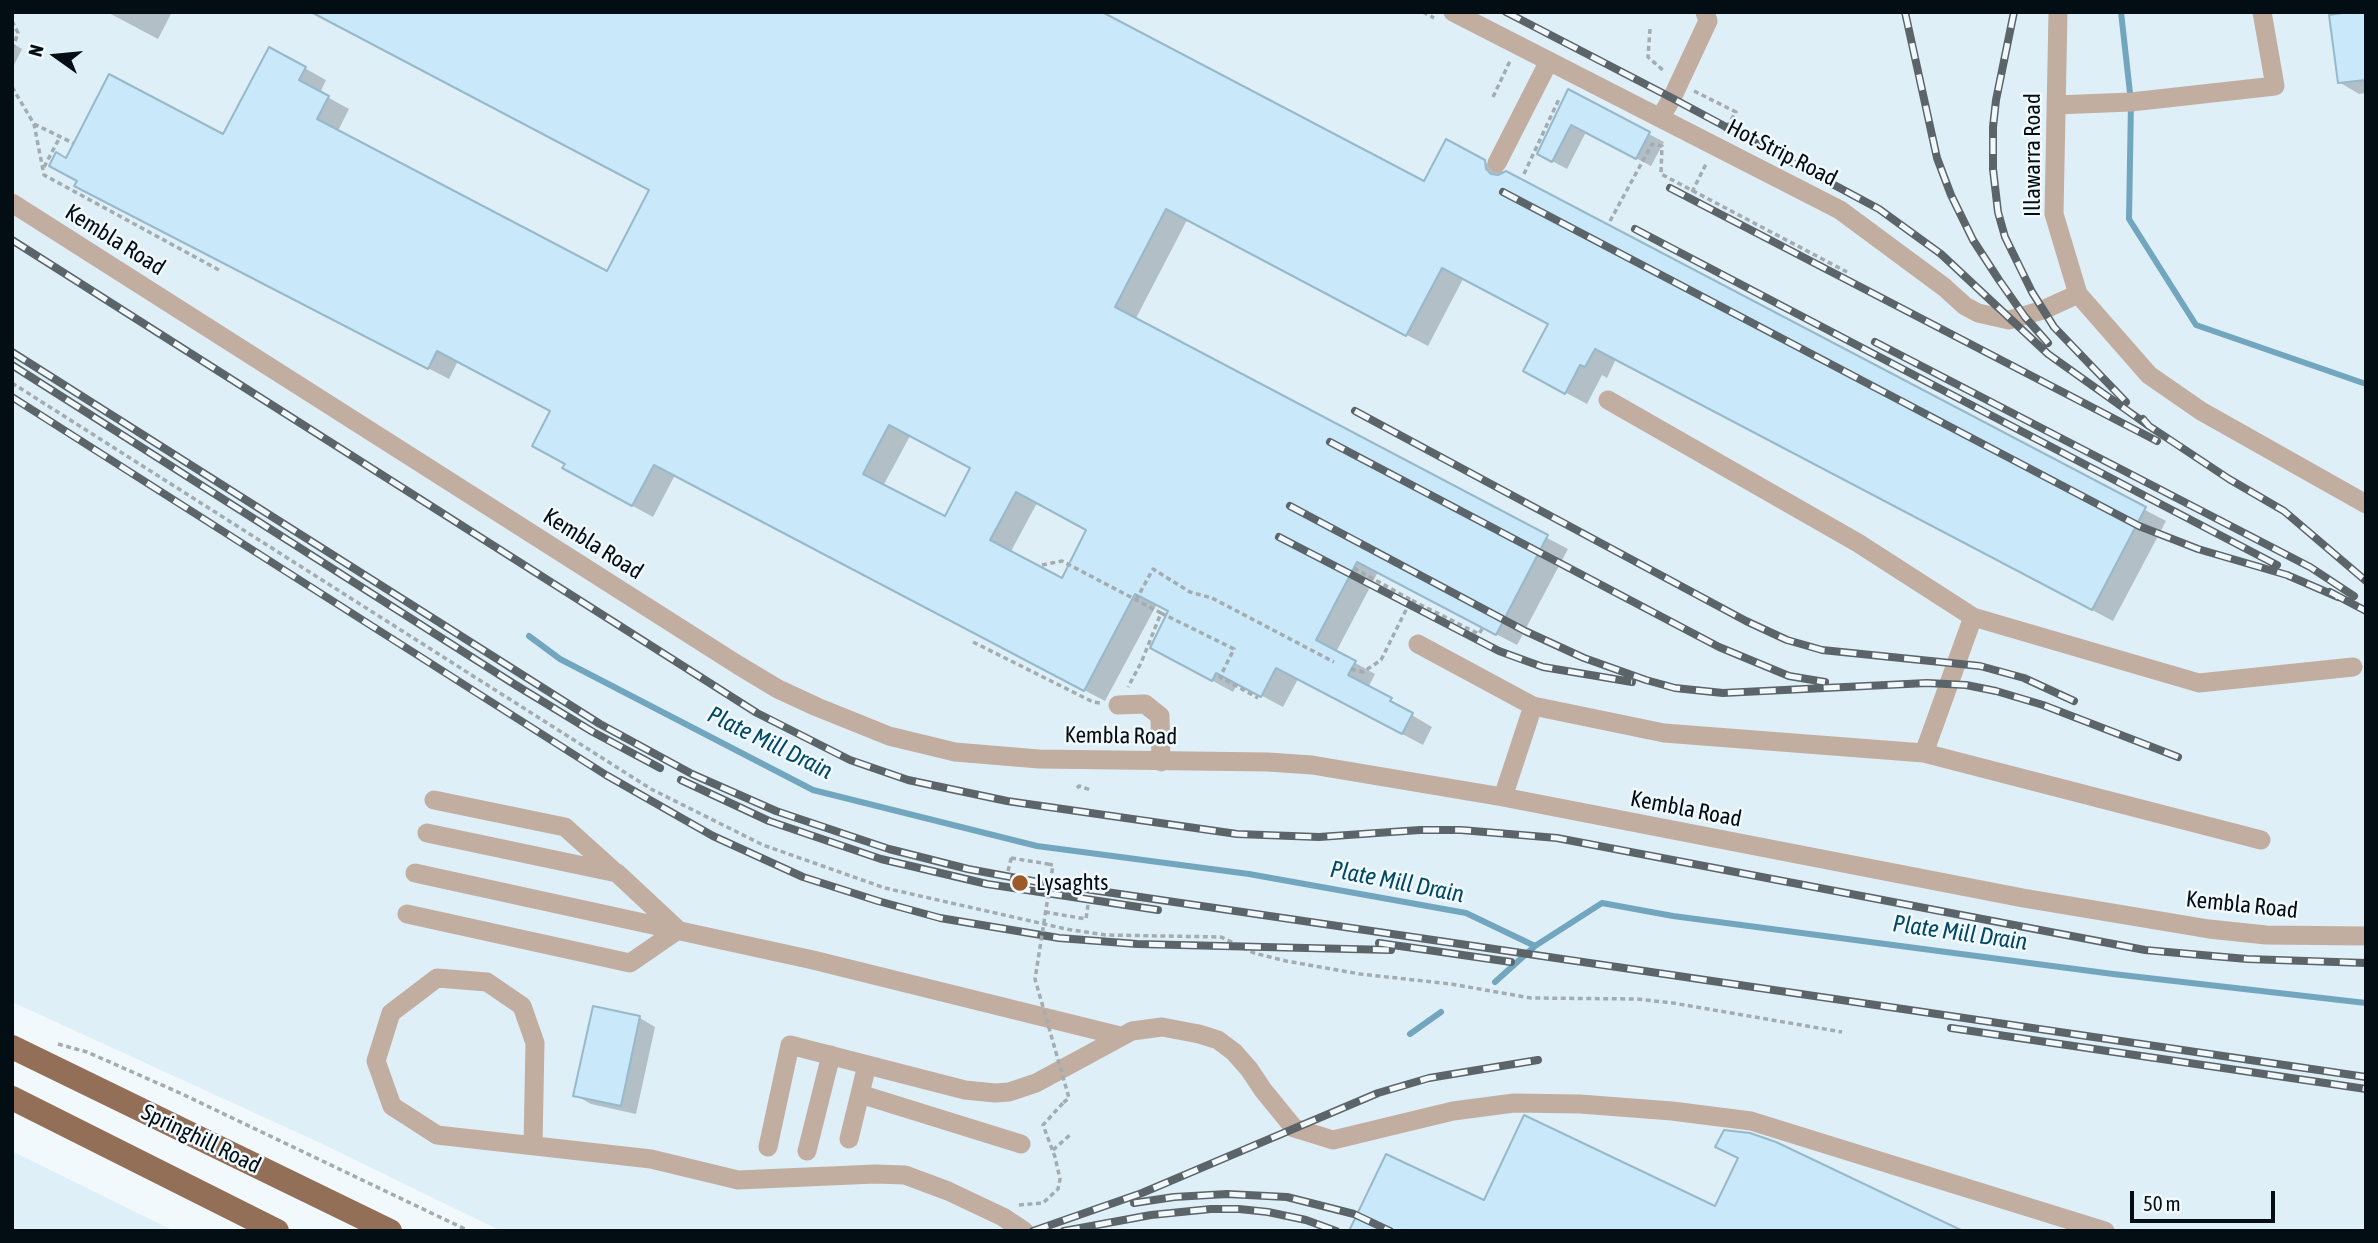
<!DOCTYPE html>
<html>
<head>
<meta charset="utf-8">
<style>
	body { margin:0 }
	#map { position:relative; width:2378px; height:1243px; overflow:hidden; background:#f2f9fd; font-family:"Asap Condensed",sans-serif }
	canvas { display:block }
	.frame { position:absolute; inset:0; border:14px solid #030e14; pointer-events:none }
	.north { position:absolute; left:21px; top:21px; width:70px; height:70px; -webkit-text-stroke:5px #f2f9fd; paint-order:stroke; rotate:285deg; font-size:19px; font-weight:700; line-height:28px; text-align:center; color:#030e14 }
	.north::after { content:''; display:block; margin:auto; width:24px; height:32px; background:#030e14; clip-path:polygon(50% 0,100% 100%,50% 72%,0 100%) }
	.scale { position:absolute; left:2130px; top:1191px; width:145px; height:32px; box-sizing:border-box; border:4px solid #030e14; border-top:0; padding-left:9px; font-size:21px; line-height:24px; white-space:nowrap; color:#030e14; -webkit-text-stroke:5px #f2f9fd; paint-order:stroke }
</style>
</head>
<body>
<div id="map">
<canvas width="2378" height="1243"></canvas>
<div class="frame"></div>
<div class="north">N</div>
<div class="scale">50 m</div>
</div>
<script>
const ctx = document.querySelector('canvas').getContext('2d');
ctx.lineJoin = 'round';
function fillPath(path, color) {
  ctx.fillStyle = color;
  ctx.fill(path, 'evenodd');
}
function shape(rows) {
  const path = new Path2D();
  for (const r of rows) {
    path.moveTo(r[0], r[1]);
    for (let i = 2; i < r.length; i += 2) path.lineTo(r[i], r[i + 1]);
  }
  return path;
}
function stroke(path, color, width, dash) {
  ctx.strokeStyle = color;
  ctx.lineWidth = width;
  ctx.lineCap = dash ? 'butt' : 'round';
  ctx.setLineDash(dash || []);
  ctx.stroke(path);
}
function label(font, color, halo, rows, align = 'center') {
  ctx.font = font + ' "Asap Condensed",sans-serif';
  ctx.lineWidth = 5;
  ctx.setLineDash([]);
  ctx.textBaseline = 'middle';
  ctx.strokeStyle = halo;
  ctx.fillStyle = color;
  for (const [text, x, y, turn = 0] of rows) {
    ctx.save();
    ctx.translate(x, y);
    ctx.rotate((+turn || 0) * Math.PI / 180);
    ctx.textAlign = isNaN(turn) ? turn : align;
    if (halo) ctx.strokeText(text, 0, 0);
    ctx.fillText(text, 0, 0);
    ctx.restore();
  }
}
fillPath(shape([
	[12,12,2366,12,2366,1231,501,1231,318,1142,12,1002],
	[12,1151,168,1228,174,1231,12,1231]
]), '#dfeff8');
fillPath(shape([
	[107,12,172,12,158,39],
	[2333,12,2366,12,2366,93,2359,94,2339,82],
	[12,43,22,49,14,65,12,64],
	[270,49,326,80,320,93,349,109,338,131,608,273,651,190,1425,184,1485,162,2166,521,2113,621,1616,359,1607,378,1602,375,1587,404,1546,382,1549,324,1463,279,1428,346,1187,220,1135,320,1568,549,1517,645,1378,572,1336,652,1375,674,1368,688,1411,711,1410,714,1432,727,1423,745,1298,679,1283,707,1238,683,1233,692,1173,659,1170,612,1157,604,1105,701,675,475,653,517,585,480,566,464,552,411,458,361,449,379,97,197,79,181,67,160,224,137],
	[910,436,972,468,945,519,883,486],
	[1037,503,1088,530,1062,580,1010,553],
	[1569,92,1664,142,1651,166,1586,132,1567,169,1539,154],
	[640,1018,655,1027,636,1114,591,1104,575,1095]
]), '#0003');
stroke(shape([
	[2121,12,2131,102,2129,219,2196,325,2366,384],
	[529,636,560,659,813,790,1037,846,1249,874,1466,913,1535,946,1602,903,1673,916,2113,974,2366,1003],
	[1495,982,1535,946],
	[1410,1034,1441,1012]
]), '#72a6bf', 6);
const building = shape([
	[311,12,1102,12,1424,181,1446,139,1485,160,1486,169,1491,174,1498,175,1506,171,2146,507,2092,610,1595,349,1585,367,1580,365,1565,394,1523,371,1548,324,1442,268,1406,336,1166,209,1115,307,1548,535,1496,635,1357,562,1316,640,1356,661,1348,675,1392,698,1390,701,1413,713,1402,734,1276,668,1261,697,1216,673,1212,681,1150,648,1168,611,1135,594,1084,691,654,465,632,506,562,468,565,464,532,446,550,411,437,351,428,369,74,186,77,181,49,166,56,152,66,158,109,74,223,134,269,47,306,67,299,80,329,96,317,119,607,271,649,190,311,12],
	[889,425,970,468,945,516,863,474,889,425],
	[1016,492,1086,530,1062,578,990,540,1016,492],
	[2349,12,2366,12,2366,80,2338,83,2329,15,2349,12],
	[1568,89,1650,132,1636,159,1571,125,1552,162,1537,154,1568,89],
	[593,1006,640,1016,621,1106,573,1096,593,1006],
	[1524,1115,1715,1206,1738,1158,1715,1147,1724,1130,1750,1133,1776,1142,1963,1231,1349,1231,1386,1154,1484,1200,1524,1115]
]);
fillPath(building, '#c9e8f9');
stroke(building, '#97b9ca', 2);
stroke(shape([
	[1423,12,1434,18],
	[12,21,18,33,12,50],
	[1650,29,1648,57,1665,72],
	[12,87,34,124,44,175,219,270],
	[1694,91,1736,112,1724,131],
	[1493,97,1510,61],
	[34,124,73,143],
	[44,167,60,137],
	[1524,174,1559,99],
	[1692,192,1707,162],
	[1610,221,1652,144,1662,146,1661,174,1847,272],
	[12,383,651,789,763,845,885,888,1066,929,1106,935,1221,937,1254,953,1286,961,1360,974,1451,984,1531,998,1637,999,1673,1003,1842,1032],
	[1042,565,1062,561,1161,613,1141,663,1128,687],
	[1354,568,1411,600],
	[1136,600,1153,569,1190,592,1212,598,1334,662],
	[1161,613,1234,649,1220,677,1258,698],
	[973,642,1093,702,1100,703],
	[1351,669,1363,672,1381,660,1411,600,1479,634,1482,629],
	[1077,788,1079,786,1091,790],
	[1011,858,1048,864],
	[1008,871,1012,855],
	[1045,912,1086,919,1088,905],
	[58,1044,87,1052,180,1093,469,1231],
	[1053,1150,1071,1134],
	[1019,1205,1043,1203,1058,1189,1060,1179,1055,1157,1043,1125,1063,1103]
]), '#a3acb0', 3.5, [5, 3.5]);
stroke(shape([
	[1453,12,1840,210,1944,287,1965,306,1978,313,2009,320,2043,310,2078,294],
	[2058,12,2054,214,2078,294,2149,375,2201,411,2366,504],
	[2056,105,2131,102,2275,86,2262,12],
	[1660,118,1672,98,1708,21,1705,12],
	[1497,163,1549,61],
	[12,203,738,665,778,689,817,707,889,736,955,752,1039,759,1268,762,1312,765,1503,797,2023,898,2209,929,2266,935,2366,936],
	[1608,400,1858,543,1973,617,1924,753],
	[1973,617,2199,683,2353,667],
	[1418,644,1533,706,1503,797],
	[1118,705,1145,704,1160,716,1161,762],
	[1533,706,1664,733,1924,753,2261,840],
	[434,800,565,827,616,873],
	[415,873,813,960,1120,1036],
	[407,914,630,963,678,930,617,873,427,833],
	[860,1094,1021,1144],
	[849,1139,867,1065],
	[533,1145,535,1043,522,1006,487,982,437,978,391,1013,376,1061,392,1106,437,1135,651,1159,738,1180,875,1174,905,1175,948,1191,1003,1217,1024,1231],
	[768,1147,790,1045,965,1090,995,1093,1009,1092,1036,1083,1132,1031,1162,1027,1199,1034,1218,1040,1234,1052,1249,1069,1263,1090,1294,1128,1333,1140,1453,1111,1514,1103,1580,1104,1672,1111,1751,1121,2105,1231],
	[807,1151,831,1055]
]), '#c2ada1', 19);
stroke(shape([
	[12,1047,390,1231],
	[12,1098,277,1231]
]), '#936f58', 24);
const rail = shape([
	[1506,12,1672,98,1879,209,1941,254,2048,354,2149,426],
	[1905,12,1937,158,1951,195,1973,240,1999,280,2025,317,2048,343],
	[2014,12,1996,100,1993,127,1993,169,1998,212,2005,237,2032,292,2054,327,2126,402],
	[1670,188,2157,441],
	[1503,192,2139,526,2198,549,2287,575,2338,597],
	[1635,229,2277,565],
	[12,240,757,713,850,760,908,780,1007,801,1237,834,1319,837,1420,830,1461,830,1557,838,2145,950,2247,959,2366,963],
	[1875,342,2310,567,2354,596],
	[12,352,600,724,692,774,776,811,889,849,968,869,1038,882,2366,1077],
	[12,365,514,684,593,732,660,768],
	[12,397,606,775,713,836,803,877,878,901,940,918,1059,938,1137,944,1391,950],
	[1355,411,1746,621,1787,640,1822,650,1980,666,2024,678,2074,701],
	[2143,419,2149,426,2229,479,2284,511,2366,581],
	[1330,442,1719,647,1789,676,1825,682],
	[1290,506,1525,631,1584,658,1646,680,1675,688,1723,693,1927,683,1966,685,1996,691,2043,705,2178,757],
	[1279,537,1499,651,1543,667,1632,682],
	[2330,592,2366,611],
	[681,780,769,821,881,859,987,884,1158,910],
	[1379,943,1511,962],
	[1951,1028,2366,1089],
	[1134,1203,1174,1197,1227,1194,1287,1197,1354,1214,1390,1231],
	[1033,1231,1142,1193,1378,1093,1429,1078,1538,1060],
	[1064,1231,1151,1215,1211,1209,1239,1209,1268,1212,1306,1220,1336,1231]
]);
stroke(rail, '#5b6469', 8);
stroke(rail, '#f2f9fd', 5, [16]);
stroke(shape([
	[1048,864,1053,865,1035,979,1069,1098,1063,1103]
]), '#a3acb0', 3.5, [5, 3.5]);
for (const [x, y, r, color] of [
	[1020,883,9,"#9c5929"]
]) {
  const dot = new Path2D();
  dot.arc(x, y, r, 0, 2 * Math.PI);
  ctx.fillStyle = color;
  ctx.fill(dot);
  stroke(dot, '#f2f9fd', 2.5);
}
label('23px', '#030e14', '#f2f9fd', [
	["Hot Strip Road",1782,153,27],
	["Illawarra Road",2033,155,-90],
	["Kembla Road",115,240,32],
	["Kembla Road",593,544,32],
	["Kembla Road",1121,736,1],
	["Kembla Road",1686,809,11],
	["Kembla Road",2242,905,6],
	["Springhill Road",201,1139,26]
]);
label('23px', '#030e14', '#f2f9fd', [
	["Lysaghts",1036,883]
], 'left');
label('italic 24px', '#004964', '#f2f9fd', [
	["Plate Mill Drain",770,743,26],
	["Plate Mill Drain",1397,882,11],
	["Plate Mill Drain",1960,933,8]
]);
</script>
</body>
</html>
